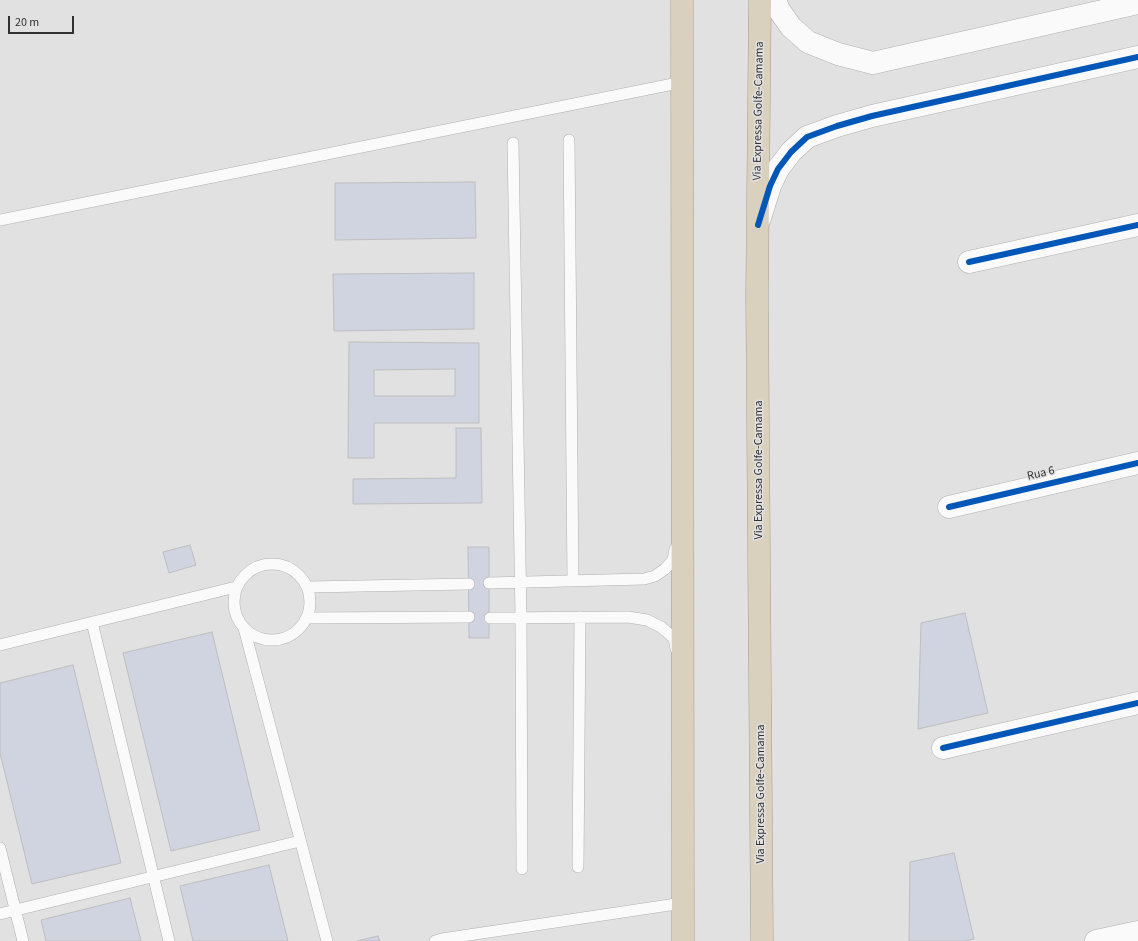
<!DOCTYPE html>
<html>
<head>
<meta charset="utf-8">
<style>
	body { margin:0 }
	#map { position:relative; width:1138px; height:941px; overflow:hidden; background:#e1e1e2; font-family:"Source Sans 3",sans-serif }
	canvas { display:block }
	.scale { position:absolute; left:8px; top:16px; width:66px; height:18px; box-sizing:border-box; border:2px solid #313131; border-top:0; padding-left:5px; font-size:12px; line-height:14px; white-space:nowrap; color:#313131; -webkit-text-stroke:3px #e1e1e2; paint-order:stroke }
</style>
</head>
<body>
<div id="map">
<canvas width="1138" height="941"></canvas>
<div class="scale">20 m</div>
</div>
<script>
const ctx = document.querySelector('canvas').getContext('2d');
ctx.lineJoin = 'round';
function fillPath(path, color) {
  ctx.fillStyle = color;
  ctx.fill(path, 'evenodd');
}
function shape(rows) {
  const path = new Path2D();
  for (const r of rows) {
    if (r.length === 3) {
      path.moveTo(r[0] + r[2], r[1]);
      path.arc(r[0], r[1], r[2], 0, 2 * Math.PI);
      continue;
    }
    path.moveTo(r[0], r[1]);
    for (let i = 2; i < r.length; i += 2) path.lineTo(r[i], r[i + 1]);
  }
  return path;
}
function stroke(path, color, width, dash) {
  ctx.strokeStyle = color;
  ctx.lineWidth = width;
  ctx.lineCap = dash ? 'butt' : 'round';
  ctx.setLineDash(dash || []);
  ctx.stroke(path);
}
function label(font, color, halo, rows, align = 'center') {
  ctx.font = font + ' "Source Sans 3",sans-serif';
  ctx.lineWidth = 3;
  ctx.setLineDash([]);
  ctx.textBaseline = 'middle';
  ctx.strokeStyle = halo;
  ctx.fillStyle = color;
  for (const [text, x, y, turn = 0] of rows) {
    ctx.save();
    ctx.translate(x, y);
    ctx.rotate((+turn || 0) * Math.PI / 180);
    ctx.textAlign = isNaN(turn) ? turn : align;
    if (halo) ctx.strokeText(text, 0, 0);
    ctx.fillText(text, 0, 0);
    ctx.restore();
  }
}
const building = shape([
	[475,182,476,238,335,240,335,183,475,182],
	[474,273,474,329,334,331,333,274,474,273],
	[349,342,479,343,479,423,374,423,374,458,348,458,349,342],
	[455,369,455,396,374,396,374,370,455,369],
	[456,428,481,428,482,503,353,504,353,479,456,478,456,428],
	[190,545,196,565,169,573,163,552,190,545],
	[468,547,489,547,489,638,469,638,468,547],
	[965,613,988,713,918,729,921,623,965,613],
	[212,632,260,830,171,851,123,653,212,632],
	[73,665,121,863,32,884,0,753,0,683,73,665],
	[954,853,974,939,965,941,909,941,910,862,954,853],
	[269,865,288,941,193,941,180,886,269,865],
	[130,898,141,941,46,941,41,920,130,898],
	[378,936,380,941,357,941,378,936]
]);
fillPath(building, '#d0d3e0');
stroke(building, '#bebebf', 1);
const lane = shape([
	[569,140,573,581],
	[513,143,521,617,522,869],
	[0,220,683,82],
	[272,602,38],
	[489,583,644,579,655,576,665,569,673,560,675,549],
	[308,587,469,584],
	[306,618,469,617],
	[490,618,628,617,647,620,661,627,674,638,676,649],
	[92,622,169,941],
	[244,628,327,941],
	[0,645,236,587],
	[0,848,23,941],
	[578,867,580,617],
	[0,914,300,841],
	[435,941,442,939,683,903]
]);
const street = shape([
	[969,262,1138,225],
	[949,507,1138,463],
	[943,748,1138,703],
	[1096,941,1138,932]
]);
const secondary = shape([
	[775,0,779,10,791,27,808,42,838,54,873,63,1138,3],
	[760,218,770,186,778,169,791,152,807,137,837,126,872,116,1138,57]
]);
const highway = shape([
	[682,0,683,941],
	[760,0,757,295,762,941]
]);
stroke(lane, '#b0b0b0', 12);
stroke(street, '#b0b0b0', 23);
stroke(secondary, '#b0b0b0', 23);
stroke(highway, '#a89d8b', 23);
stroke(lane, '#fafafb', 11);
stroke(street, '#fafafb', 22);
stroke(secondary, '#fafafb', 22);
stroke(highway, '#dad0be', 22);
stroke(shape([
	[758,225,770,186,778,169,791,152,807,137,837,126,872,116,1138,57],
	[969,262,1138,225],
	[949,507,1138,463],
	[943,748,1138,703]
]), '#0057b8', 6);
label('12px', '#313131', '#e1e1e2', [
	["Via Expressa Golfe-Camama",759,111,-89],
	["Via Expressa Golfe-Camama",759,470,-90],
	["Rua 6",1041,474,-13],
	["Via Expressa Golfe-Camama",761,794,-90]
]);
</script>
</body>
</html>
